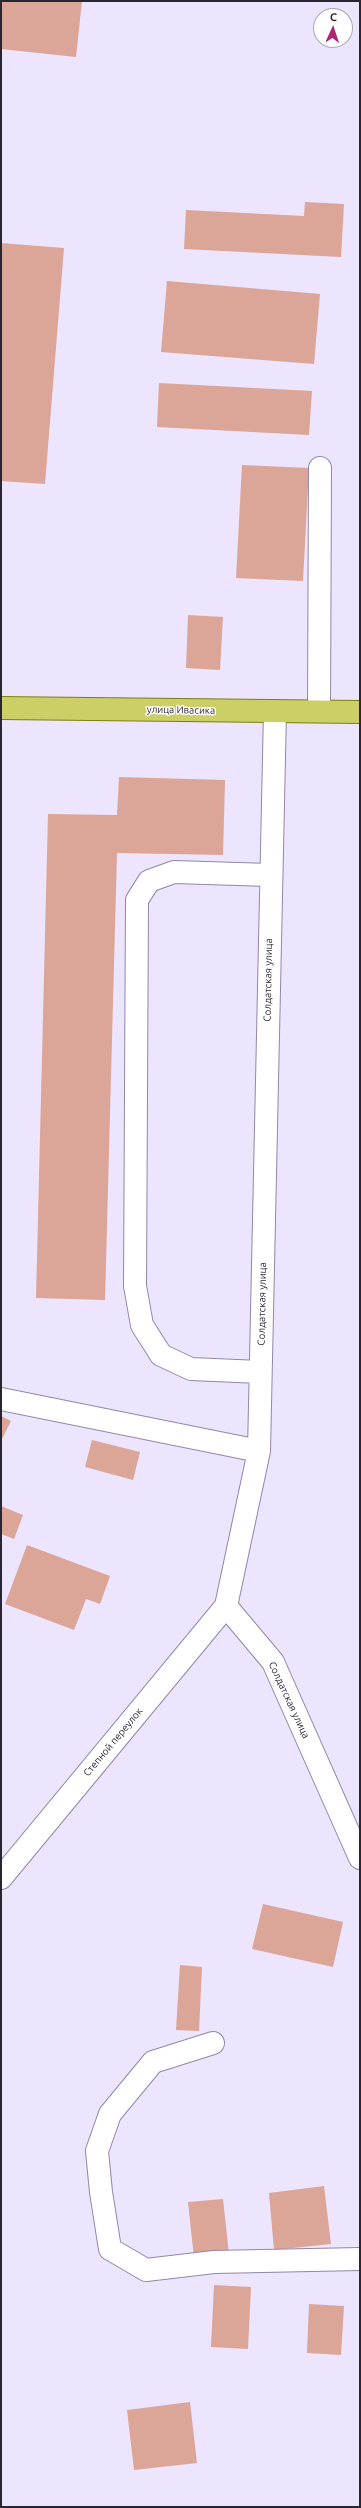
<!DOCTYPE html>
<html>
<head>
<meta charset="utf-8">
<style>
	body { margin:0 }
	#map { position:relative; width:361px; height:2508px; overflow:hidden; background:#ede4fe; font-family:Ubuntu,sans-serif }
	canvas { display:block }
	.frame { position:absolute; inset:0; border:2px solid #292531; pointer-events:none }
	.north { position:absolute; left:313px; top:8px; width:40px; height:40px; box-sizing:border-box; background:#fff; border:1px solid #a9a8ad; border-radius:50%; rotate:3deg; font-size:11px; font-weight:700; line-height:16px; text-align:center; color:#292531 }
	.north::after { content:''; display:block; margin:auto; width:14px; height:18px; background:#aa2874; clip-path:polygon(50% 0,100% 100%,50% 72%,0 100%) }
</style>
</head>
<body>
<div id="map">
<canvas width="361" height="2508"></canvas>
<div class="frame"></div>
<div class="north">С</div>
</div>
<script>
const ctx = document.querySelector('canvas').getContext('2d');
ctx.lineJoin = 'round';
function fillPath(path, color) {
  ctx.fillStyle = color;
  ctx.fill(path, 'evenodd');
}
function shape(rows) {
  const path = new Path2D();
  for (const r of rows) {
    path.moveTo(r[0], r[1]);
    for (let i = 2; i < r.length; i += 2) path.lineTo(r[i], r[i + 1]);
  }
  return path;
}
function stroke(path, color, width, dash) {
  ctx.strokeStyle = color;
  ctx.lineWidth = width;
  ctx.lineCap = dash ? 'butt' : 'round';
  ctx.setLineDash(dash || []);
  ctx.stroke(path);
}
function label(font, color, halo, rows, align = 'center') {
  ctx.font = font + ' Ubuntu,sans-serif';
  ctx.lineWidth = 3;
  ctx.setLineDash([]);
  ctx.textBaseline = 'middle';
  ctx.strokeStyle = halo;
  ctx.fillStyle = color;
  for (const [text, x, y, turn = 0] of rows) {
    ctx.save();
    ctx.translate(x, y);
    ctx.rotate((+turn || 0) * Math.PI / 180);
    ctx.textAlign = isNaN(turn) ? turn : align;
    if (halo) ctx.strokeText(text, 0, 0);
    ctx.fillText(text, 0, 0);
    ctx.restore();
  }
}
fillPath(shape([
	[1,1,82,1,76,57,1,49],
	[305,202,344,204,341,257,184,249,186,210,304,216],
	[1,243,64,248,45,484,1,481],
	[167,281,320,294,314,364,161,352],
	[159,383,312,391,309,435,157,427],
	[242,465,309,468,303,581,236,578],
	[188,615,223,617,220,670,186,668],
	[119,777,225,780,223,855,117,853,105,1300,36,1298,48,814,117,815],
	[1,1416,11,1421,1,1441],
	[92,1440,140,1452,133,1480,85,1467],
	[1,1506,23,1515,14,1539,1,1534],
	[27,1545,110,1576,100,1604,86,1599,74,1630,5,1604],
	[263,1904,343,1922,333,1967,252,1949],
	[180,1965,202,1967,199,2031,176,2030],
	[324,2186,331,2244,274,2250,269,2193],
	[223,2199,229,2254,194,2258,188,2202],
	[214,2285,251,2287,248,2349,211,2347],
	[309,2304,344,2306,341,2355,307,2353],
	[190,2402,197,2463,134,2470,127,2410]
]), '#dba597');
const minor = shape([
	[275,711,259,1451,226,1606,273,1662,360,1858],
	[319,711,320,468],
	[260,1372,191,1369,161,1355,142,1325,135,1286,137,900,149,881,174,872,270,875],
	[1,1399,259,1451],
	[1,1878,226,1606],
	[213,2043,153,2062,110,2114,97,2151,101,2192,110,2249,146,2270,214,2262,360,2259]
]);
const major = shape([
	[1,708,360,712]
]);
stroke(minor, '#9287a5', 24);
stroke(major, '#7d7e11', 24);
stroke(minor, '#fff', 22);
stroke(major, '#ccce66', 22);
label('10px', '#292531', '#fff', [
	["улица Ивасика",181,710,1],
	["Солдатская улица",268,980,-89],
	["Солдатская улица",262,1304,-89],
	["Солдатская улица",289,1700,65],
	["Степной переулок",113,1742,-50]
]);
</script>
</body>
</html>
